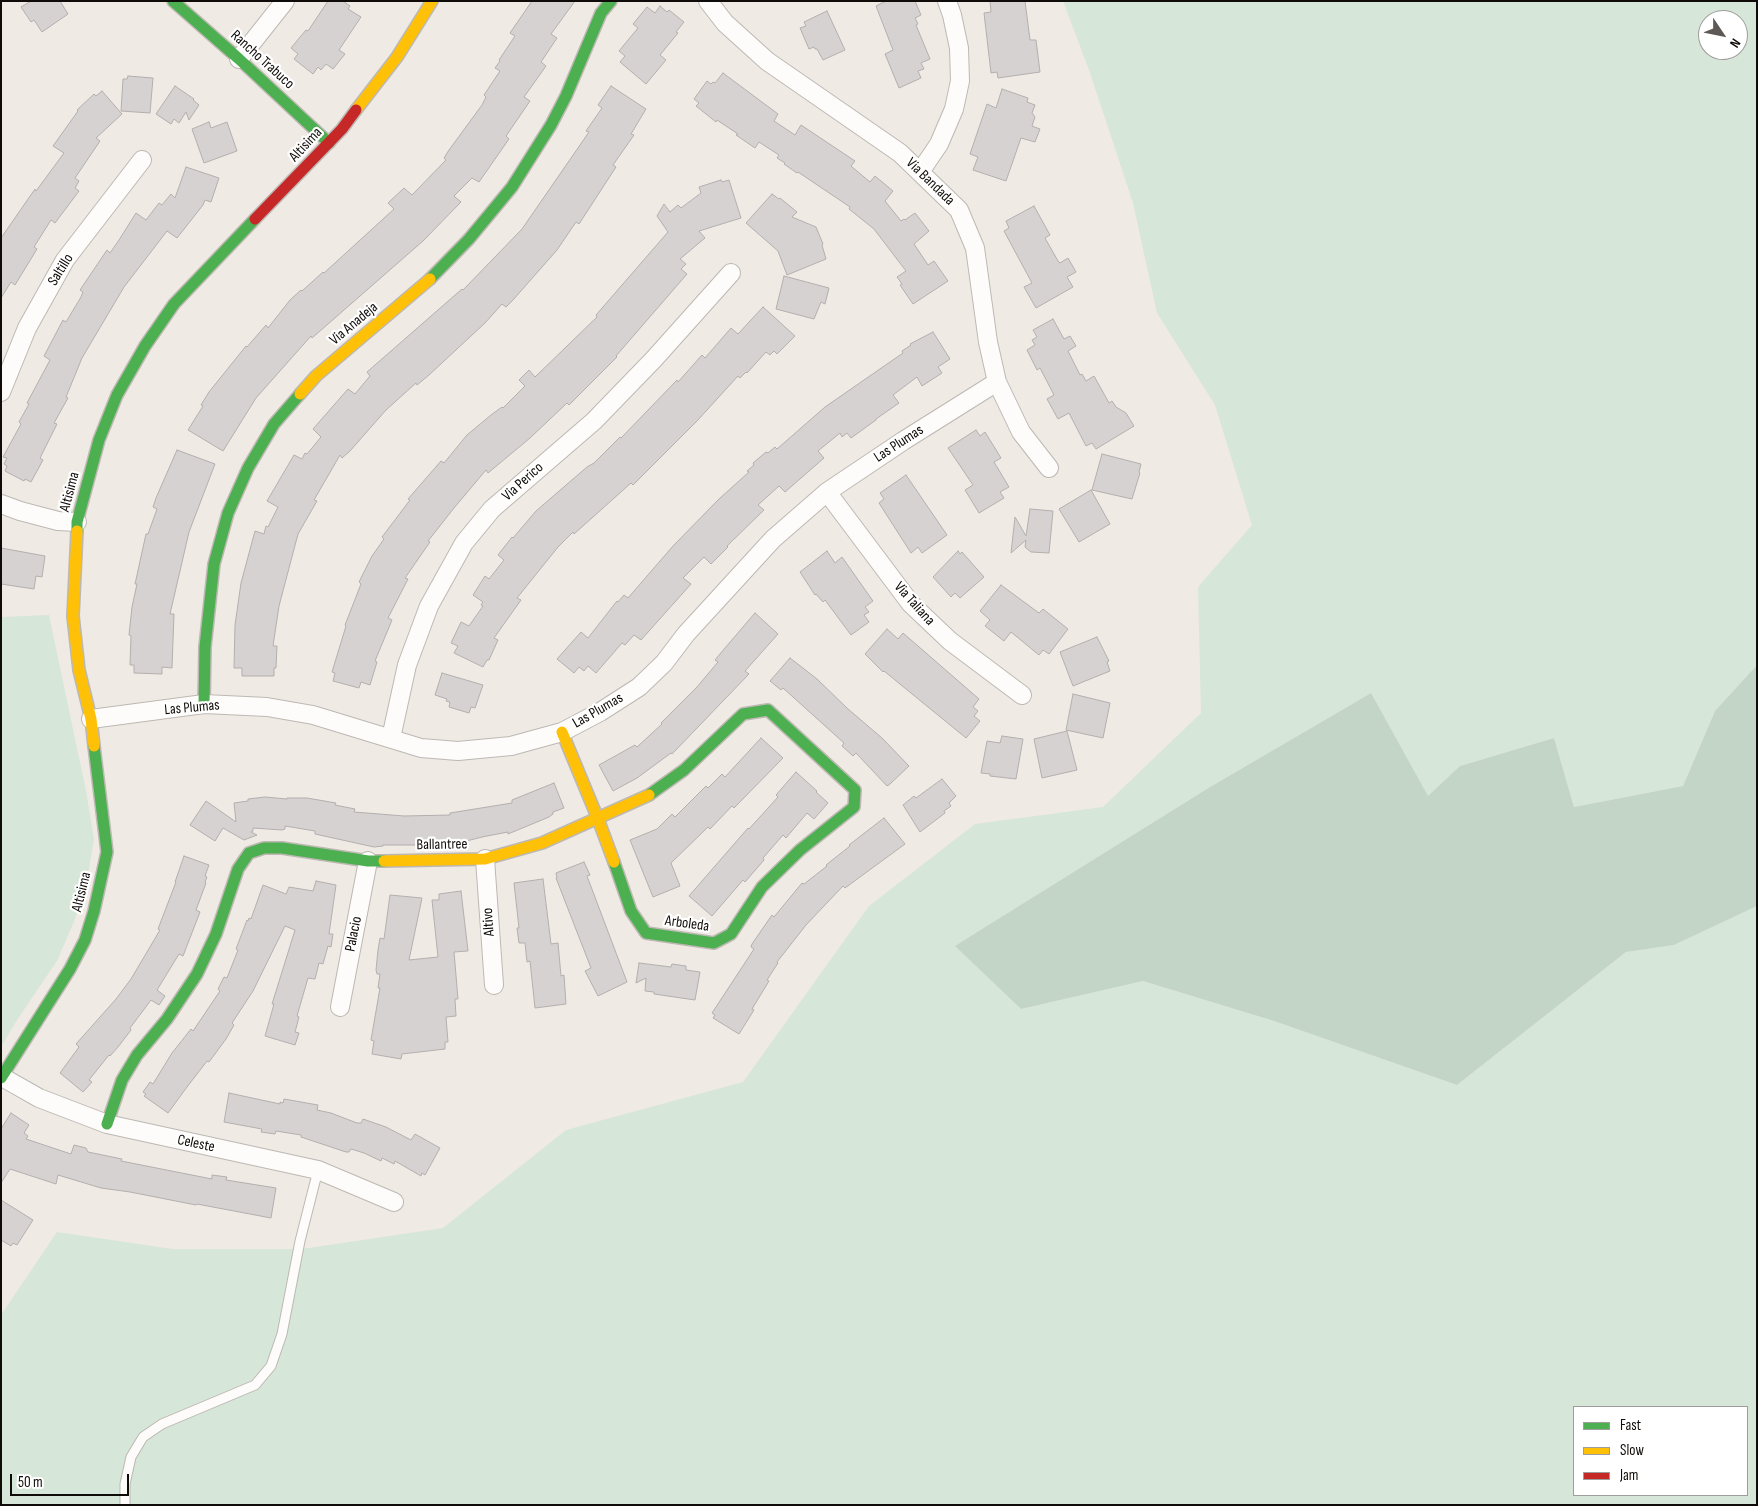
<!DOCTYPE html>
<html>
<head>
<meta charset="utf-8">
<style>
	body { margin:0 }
	#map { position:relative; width:1758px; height:1506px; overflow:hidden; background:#f0eae4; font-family:"Sofia Sans Condensed",sans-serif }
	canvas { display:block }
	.frame { position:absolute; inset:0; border:2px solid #0f0b08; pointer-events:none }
	.legend { position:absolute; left:1573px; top:1406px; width:175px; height:90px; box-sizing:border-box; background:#fff; border:1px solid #9f9d9c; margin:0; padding:6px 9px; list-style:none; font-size:15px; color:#0f0b08 }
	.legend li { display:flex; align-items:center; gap:10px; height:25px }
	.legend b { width:25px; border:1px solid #9f9d9c }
	.north { position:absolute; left:1698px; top:10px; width:50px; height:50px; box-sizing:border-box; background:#fff; border:1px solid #9f9d9c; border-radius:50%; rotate:124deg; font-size:14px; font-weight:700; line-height:20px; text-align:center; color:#0f0b08 }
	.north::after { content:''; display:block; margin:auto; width:18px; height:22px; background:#5e5955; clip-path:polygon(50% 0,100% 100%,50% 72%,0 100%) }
	.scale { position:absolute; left:10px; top:1474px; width:119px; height:22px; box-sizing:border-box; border:2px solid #0f0b08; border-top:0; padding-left:6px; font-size:15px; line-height:18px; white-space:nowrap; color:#0f0b08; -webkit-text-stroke:4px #fff; paint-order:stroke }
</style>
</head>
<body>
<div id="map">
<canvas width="1758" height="1506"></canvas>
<div class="frame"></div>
<ul class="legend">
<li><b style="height:6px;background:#4caf50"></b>Fast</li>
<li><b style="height:6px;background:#ffc107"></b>Slow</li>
<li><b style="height:6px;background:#c62828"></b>Jam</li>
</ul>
<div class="north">N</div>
<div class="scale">50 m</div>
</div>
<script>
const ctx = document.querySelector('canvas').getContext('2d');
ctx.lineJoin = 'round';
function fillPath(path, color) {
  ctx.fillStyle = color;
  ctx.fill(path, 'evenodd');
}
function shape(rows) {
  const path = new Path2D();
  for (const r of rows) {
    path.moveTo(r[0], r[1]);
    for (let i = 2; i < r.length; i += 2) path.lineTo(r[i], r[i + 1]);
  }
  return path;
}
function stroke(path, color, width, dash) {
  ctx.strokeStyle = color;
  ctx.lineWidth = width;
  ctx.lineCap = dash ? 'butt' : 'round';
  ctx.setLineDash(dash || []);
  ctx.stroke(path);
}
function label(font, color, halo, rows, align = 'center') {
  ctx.font = font + ' "Sofia Sans Condensed",sans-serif';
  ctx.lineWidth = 4.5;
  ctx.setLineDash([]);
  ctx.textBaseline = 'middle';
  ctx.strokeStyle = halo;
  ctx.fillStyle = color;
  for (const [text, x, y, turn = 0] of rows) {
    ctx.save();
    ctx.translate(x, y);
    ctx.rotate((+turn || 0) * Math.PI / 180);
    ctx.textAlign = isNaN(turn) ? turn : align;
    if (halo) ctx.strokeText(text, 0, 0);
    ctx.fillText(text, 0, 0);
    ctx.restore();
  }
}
fillPath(shape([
	[1063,1,1757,1,1757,665,1715,711,1683,786,1574,807,1554,738,1460,766,1428,797,1371,693,1210,787,956,946,1021,1009,1143,981,1274,1021,1457,1085,1626,952,1674,945,1757,906,1757,1505,1,1505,1,1315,57,1232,173,1249,302,1249,443,1228,566,1130,743,1082,869,906,975,824,1103,807,1201,713,1198,587,1252,525,1215,405,1157,313,1133,203,1089,70],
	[1708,20,1738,20,1738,50,1708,50],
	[1574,1407,1747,1407,1747,1495,1574,1495],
	[49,615,86,791,94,839,87,880,75,919,57,961,17,1020,1,1047,1,617]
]), '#d6e6d8');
fillPath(shape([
	[1757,665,1757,906,1674,945,1626,952,1457,1085,1274,1021,1143,981,1021,1009,955,946,1210,787,1371,693,1428,796,1460,766,1554,738,1574,807,1683,786,1715,711]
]), '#c3d5c6');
const building = shape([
	[31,1,60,1,68,14,42,32,34,20,31,22,21,7,31,1],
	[328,1,343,1,350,6,348,9,361,17,339,50,345,54,333,69,326,64,321,70,318,67,313,74,294,59,298,54,291,48,306,30,308,31,328,1],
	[532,1,575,1,551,34,557,38,541,62,546,66,524,97,530,101,506,136,509,139,479,182,472,178,454,196,461,202,423,241,312,338,311,336,256,398,223,451,188,430,203,406,201,405,209,392,246,346,247,347,266,325,268,328,290,300,301,290,302,291,323,272,324,273,394,209,388,203,404,188,412,195,446,160,444,158,449,150,482,105,486,97,484,95,500,71,495,68,500,61,499,60,515,36,510,33,532,1],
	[886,1,915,1,921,15,915,18,918,24,916,25,930,59,921,63,924,69,918,71,921,78,899,88,885,54,893,50,876,6,886,1],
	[990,1,1025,1,1030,40,1036,40,1040,72,998,78,997,72,991,73,984,13,991,12,990,1],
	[660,6,667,12,669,10,684,22,676,32,678,33,660,55,666,60,646,84,620,62,625,56,619,51,638,28,633,24,647,7,655,13,660,6],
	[827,11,845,50,823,60,817,49,815,49,814,47,809,49,800,28,806,26,804,22,827,11],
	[723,73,778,114,774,121,795,135,801,125,855,161,851,166,870,182,875,176,893,191,885,201,901,221,904,219,905,220,915,213,929,231,914,244,928,265,934,261,948,281,913,304,900,285,902,284,897,277,906,271,874,229,849,209,850,207,798,172,797,173,784,164,785,163,777,158,779,155,759,142,755,148,736,135,738,134,717,120,716,122,696,106,699,103,694,99,707,81,711,84,713,82,715,83,723,73],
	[128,76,153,78,150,113,121,111,123,79,127,79,128,76],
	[175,86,194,99,193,100,199,105,189,120,186,112,179,123,174,119,171,124,156,114,175,86],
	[611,86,646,109,631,134,634,135,613,165,616,167,579,224,576,222,557,250,513,300,506,307,502,304,485,323,429,375,417,385,416,383,386,410,350,451,342,458,340,455,314,500,317,501,298,534,279,606,273,646,277,646,276,668,274,668,274,676,242,676,242,668,234,668,235,625,241,583,255,531,264,534,266,526,268,527,278,507,267,501,294,455,302,459,305,453,307,454,321,437,313,429,348,389,355,394,370,376,367,372,462,289,463,290,522,229,589,132,586,131,602,108,598,105,611,86],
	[1002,89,1028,98,1027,102,1035,105,1032,113,1035,117,1032,126,1040,129,1035,142,1021,138,1006,181,973,170,978,157,970,154,987,104,996,108,1002,89],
	[102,91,122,114,96,138,100,141,75,178,79,181,75,188,79,191,55,223,51,220,34,247,37,249,15,285,11,282,1,298,1,238,35,189,36,191,64,153,53,146,78,111,77,110,94,94,96,96,102,91],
	[209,122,211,128,227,122,237,151,204,163,192,129,209,122],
	[186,167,219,178,211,202,205,200,203,205,177,238,167,231,124,287,82,358,66,397,68,398,54,423,57,424,40,458,43,460,31,482,25,479,24,481,5,471,7,466,4,464,7,458,3,457,21,424,19,422,29,404,27,403,50,360,44,356,63,320,66,322,81,297,83,292,80,290,107,250,110,253,119,240,136,213,146,220,159,203,162,205,171,194,175,198,186,167],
	[721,180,722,182,729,180,741,218,699,231,705,238,680,259,686,264,681,269,687,274,616,356,617,357,569,405,567,403,530,438,488,473,486,470,454,508,428,541,430,542,405,578,408,579,388,618,392,620,375,661,377,662,370,685,361,682,359,688,333,681,335,673,332,672,346,626,345,625,361,584,359,582,372,556,384,539,382,537,410,500,408,499,441,461,444,463,467,435,491,415,502,407,503,408,525,386,519,380,529,370,535,377,597,317,596,315,668,232,657,216,664,204,670,212,678,205,681,208,701,193,699,187,721,180],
	[772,194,779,199,780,198,797,212,792,217,816,227,823,244,822,245,826,259,787,275,778,251,746,223,772,194],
	[1034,206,1050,235,1045,238,1058,261,1060,263,1068,258,1076,272,1067,277,1073,287,1036,308,1024,287,1032,283,1004,231,1009,228,1006,221,1034,206],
	[784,276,829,288,825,304,821,302,814,319,776,309,784,276],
	[763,307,795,336,777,354,774,351,770,355,766,352,747,373,746,372,740,378,738,376,697,421,633,485,631,483,574,534,573,532,558,547,517,598,521,600,494,638,498,640,489,660,487,660,483,667,454,653,458,646,451,643,461,622,469,626,483,606,481,605,483,602,473,595,485,576,489,579,504,560,498,555,512,537,513,538,536,511,587,467,594,463,620,437,621,438,677,380,678,382,702,355,705,358,731,328,738,334,763,307],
	[1053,319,1064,339,1070,336,1076,346,1068,351,1080,375,1082,374,1086,381,1094,376,1109,403,1112,401,1116,407,1126,413,1134,426,1096,449,1092,443,1086,446,1069,413,1058,419,1047,399,1054,395,1040,368,1037,370,1027,350,1035,345,1032,340,1037,337,1033,330,1053,319],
	[933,332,950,359,938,367,942,373,922,386,917,377,893,395,899,403,876,419,876,420,851,438,847,433,842,437,840,433,818,451,824,458,785,492,779,486,758,505,764,510,727,546,728,547,711,564,704,557,683,578,691,584,641,640,634,635,625,645,622,643,596,673,588,666,584,671,579,667,574,673,557,659,581,632,588,638,617,601,618,602,624,595,628,598,673,546,719,499,749,472,747,471,754,465,753,463,766,452,768,453,775,447,777,449,825,407,903,353,902,351,911,345,910,344,933,332],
	[976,430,980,436,985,432,1001,458,994,462,1009,487,1000,492,1004,498,979,513,965,490,973,485,948,448,976,430],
	[177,450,215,464,189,532,170,614,174,614,172,668,162,667,162,674,134,673,134,665,130,665,131,636,129,635,132,607,137,584,135,584,146,534,148,534,157,509,153,507,156,498,177,450],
	[1102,454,1141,464,1139,472,1140,473,1132,499,1092,490,1102,454],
	[906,475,947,535,922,553,918,547,911,553,879,503,884,499,880,493,906,475],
	[1091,490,1110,524,1079,542,1059,509,1091,490],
	[1030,509,1053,511,1049,553,1031,552,1025,547,1026,540,1011,553,1015,517,1026,536,1030,509],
	[1,548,45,556,42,577,36,576,34,589,1,584,1,548],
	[827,551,835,563,842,557,873,601,865,607,869,612,864,615,869,622,851,635,825,600,823,602,816,594,815,595,800,572,827,551],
	[958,551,960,554,962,552,984,577,960,598,955,593,951,597,933,577,958,551],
	[1001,585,1039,613,1043,609,1068,629,1049,654,1043,650,1039,655,1011,632,1004,641,985,626,990,620,980,611,1001,585],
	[755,613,778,634,745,671,749,674,672,754,671,753,637,778,613,791,599,765,635,745,637,747,662,724,661,723,697,687,718,662,715,660,725,648,755,613],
	[887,629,898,639,903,633,979,699,973,707,978,711,974,716,980,721,966,738,884,671,883,672,865,654,887,629],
	[1097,637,1109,661,1107,662,1110,671,1073,686,1060,652,1097,637],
	[790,658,817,679,848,709,882,738,909,766,890,784,887,786,856,753,853,756,842,746,844,743,783,688,781,690,770,681,790,658],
	[442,673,483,685,475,708,471,707,469,713,449,707,450,702,446,701,447,699,435,695,442,673],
	[1073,694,1110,703,1103,738,1066,730,1073,694],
	[1067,731,1077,770,1042,778,1034,739,1067,731],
	[1002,736,1023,739,1016,779,990,776,990,774,981,773,987,741,1000,743,1002,736],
	[761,738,783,758,734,808,732,806,710,829,708,827,671,863,680,886,653,897,630,840,657,829,672,814,675,817,706,786,708,788,722,774,725,777,761,738],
	[796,772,817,791,816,792,828,803,814,819,807,813,786,838,783,835,763,858,764,860,745,882,743,880,712,916,689,896,748,828,749,829,778,797,776,795,796,772],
	[942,779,956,796,949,803,951,806,944,811,945,813,920,832,903,805,914,796,916,798,942,779],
	[554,783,564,808,553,812,553,814,549,817,508,834,508,832,482,837,451,845,383,845,383,846,374,847,315,834,315,831,285,826,285,829,282,830,253,828,253,831,251,832,257,835,244,840,223,828,215,841,190,825,206,801,236,822,234,803,248,801,248,799,265,797,287,799,287,798,307,798,336,803,335,805,355,809,354,812,404,816,450,815,450,813,512,803,512,800,554,783],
	[884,818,905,844,845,888,843,886,806,925,777,962,778,963,767,980,769,981,752,1009,754,1010,739,1034,713,1018,715,1015,712,1013,754,949,751,947,752,944,772,915,774,917,802,883,804,884,827,866,826,865,850,846,849,845,884,818],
	[184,856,209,865,205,876,207,877,205,882,206,883,196,910,200,912,183,956,179,954,157,990,165,996,159,1005,151,1000,130,1028,131,1030,118,1047,110,1056,109,1055,89,1080,92,1082,83,1092,60,1073,79,1047,76,1044,116,999,131,979,160,930,158,929,176,882,175,882,184,856],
	[584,862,590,875,587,876,627,982,598,996,585,971,591,968,556,878,557,878,556,873,584,862],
	[543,879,551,944,558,943,561,976,564,975,566,1004,535,1008,530,961,527,962,525,943,519,943,517,928,519,928,514,883,543,879],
	[316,881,336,885,329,934,333,934,331,947,328,946,323,964,319,963,315,979,308,978,297,1016,299,1017,295,1032,299,1033,295,1045,265,1036,274,1004,272,1004,295,930,285,926,253,991,232,1023,234,1025,226,1039,209,1062,207,1061,187,1087,168,1113,144,1096,146,1094,143,1092,150,1082,153,1084,172,1053,191,1029,193,1031,220,991,218,989,224,977,227,978,238,950,236,949,247,920,248,921,249,918,251,919,263,885,286,894,289,887,313,891,316,881],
	[461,891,468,951,454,952,458,999,455,999,456,1016,446,1017,448,1042,445,1042,445,1049,402,1054,401,1059,372,1054,374,1041,371,1040,380,988,378,988,380,974,377,974,376,970,378,950,380,938,384,939,390,895,422,898,409,960,438,957,432,900,439,900,439,894,461,891],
	[639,963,671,967,672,964,686,966,686,970,700,972,695,1000,654,994,654,992,645,991,646,978,636,983,639,963],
	[229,1093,280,1104,280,1102,283,1103,284,1099,318,1105,317,1110,331,1113,357,1123,361,1123,363,1119,386,1127,411,1140,415,1134,440,1148,425,1175,422,1173,421,1176,395,1161,394,1164,382,1158,381,1161,364,1153,351,1149,349,1152,346,1152,301,1137,301,1135,276,1131,275,1134,261,1132,262,1129,224,1122,229,1093],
	[11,1113,29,1125,24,1133,28,1136,26,1139,71,1154,74,1145,86,1148,88,1152,122,1159,121,1161,212,1179,212,1175,227,1177,226,1180,276,1188,271,1218,197,1204,196,1205,130,1192,101,1188,58,1175,56,1184,10,1169,1,1183,1,1129,11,1113],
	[1,1200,33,1220,17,1245,13,1243,11,1246,1,1240,1,1200]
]);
fillPath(building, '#d6d2d2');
stroke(building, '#b2afae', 1);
const lane = shape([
	[125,1505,125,1484,131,1457,143,1437,162,1424,255,1385,271,1366,282,1334,300,1241,318,1170]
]);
const street = shape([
	[708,1,725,23,767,61,900,153,959,210,975,248,988,342,997,382,1021,432,1049,468],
	[239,59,285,1],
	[920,172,939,144,954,109,960,81,959,48,952,15,947,1],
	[1,392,27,328,65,260,142,160],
	[827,492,911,604,950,641,1022,695],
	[1,504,20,511,58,521,77,522],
	[91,719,204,704,267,707,313,715,421,748,458,751,511,746,562,732,600,712,639,687,664,663,686,634,773,539,827,492,903,441,997,382],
	[391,738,407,665,429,606,464,543,492,509,594,421,654,359,731,273],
	[485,859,494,985],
	[340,1007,368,861],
	[2,1077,39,1098,107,1124,318,1170,394,1202]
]);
const fast = shape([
	[173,1,239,59,329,143],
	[430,279,469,239,512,187,551,125,566,96,601,13,611,1],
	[77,531,77,522,99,440,117,395,145,346,174,304,255,219],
	[204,704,205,647,214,564,228,513,248,468,274,424,300,394],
	[614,862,631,911,646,933,714,943,731,934,762,887,800,850,854,807,855,790,768,710,743,714,684,770,649,795],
	[1,1078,70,969,85,940,94,911,107,852,94,746],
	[107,1124,122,1080,137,1055,167,1019,197,974,216,934,238,869,249,853,264,848,282,848,368,861,384,861]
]);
const slow = shape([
	[356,110,397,57,432,1],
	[300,394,316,376,430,279],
	[77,531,73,616,79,670,91,719,94,746],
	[562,732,598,819,614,862],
	[384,861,485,859,542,843,649,795]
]);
const jam = shape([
	[255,219,342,129,356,110]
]);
stroke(lane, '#bdb8b3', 11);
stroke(street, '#bdb8b3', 20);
stroke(fast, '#bdb8b3', 14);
stroke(slow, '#bdb8b3', 14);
stroke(jam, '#bdb8b3', 14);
stroke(lane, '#fdfcfb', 9);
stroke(street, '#fdfcfb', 18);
stroke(fast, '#4caf50', 11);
stroke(slow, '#ffc107', 11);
stroke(jam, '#c62828', 11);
label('15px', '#0f0b08', '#fff', [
	["Rancho Trabuco",262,60,42],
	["Altisima",306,145,-47],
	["Via Bandada",930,182,44],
	["Saltillo",61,270,-58],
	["Via Anadeja",354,324,-40],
	["Las Plumas",899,444,-33],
	["Via Perico",523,482,-42],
	["Altisima",70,492,-75],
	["Via Taliana",914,604,48],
	["Las Plumas",192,708,-5],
	["Las Plumas",598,711,-30],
	["Ballantree",442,845,-1],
	["Altisima",82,892,-76],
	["Altivo",489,922,-94],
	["Arboleda",687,924,8],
	["Palacio",354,934,-79],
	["Celeste",196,1144,12]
]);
</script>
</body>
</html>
